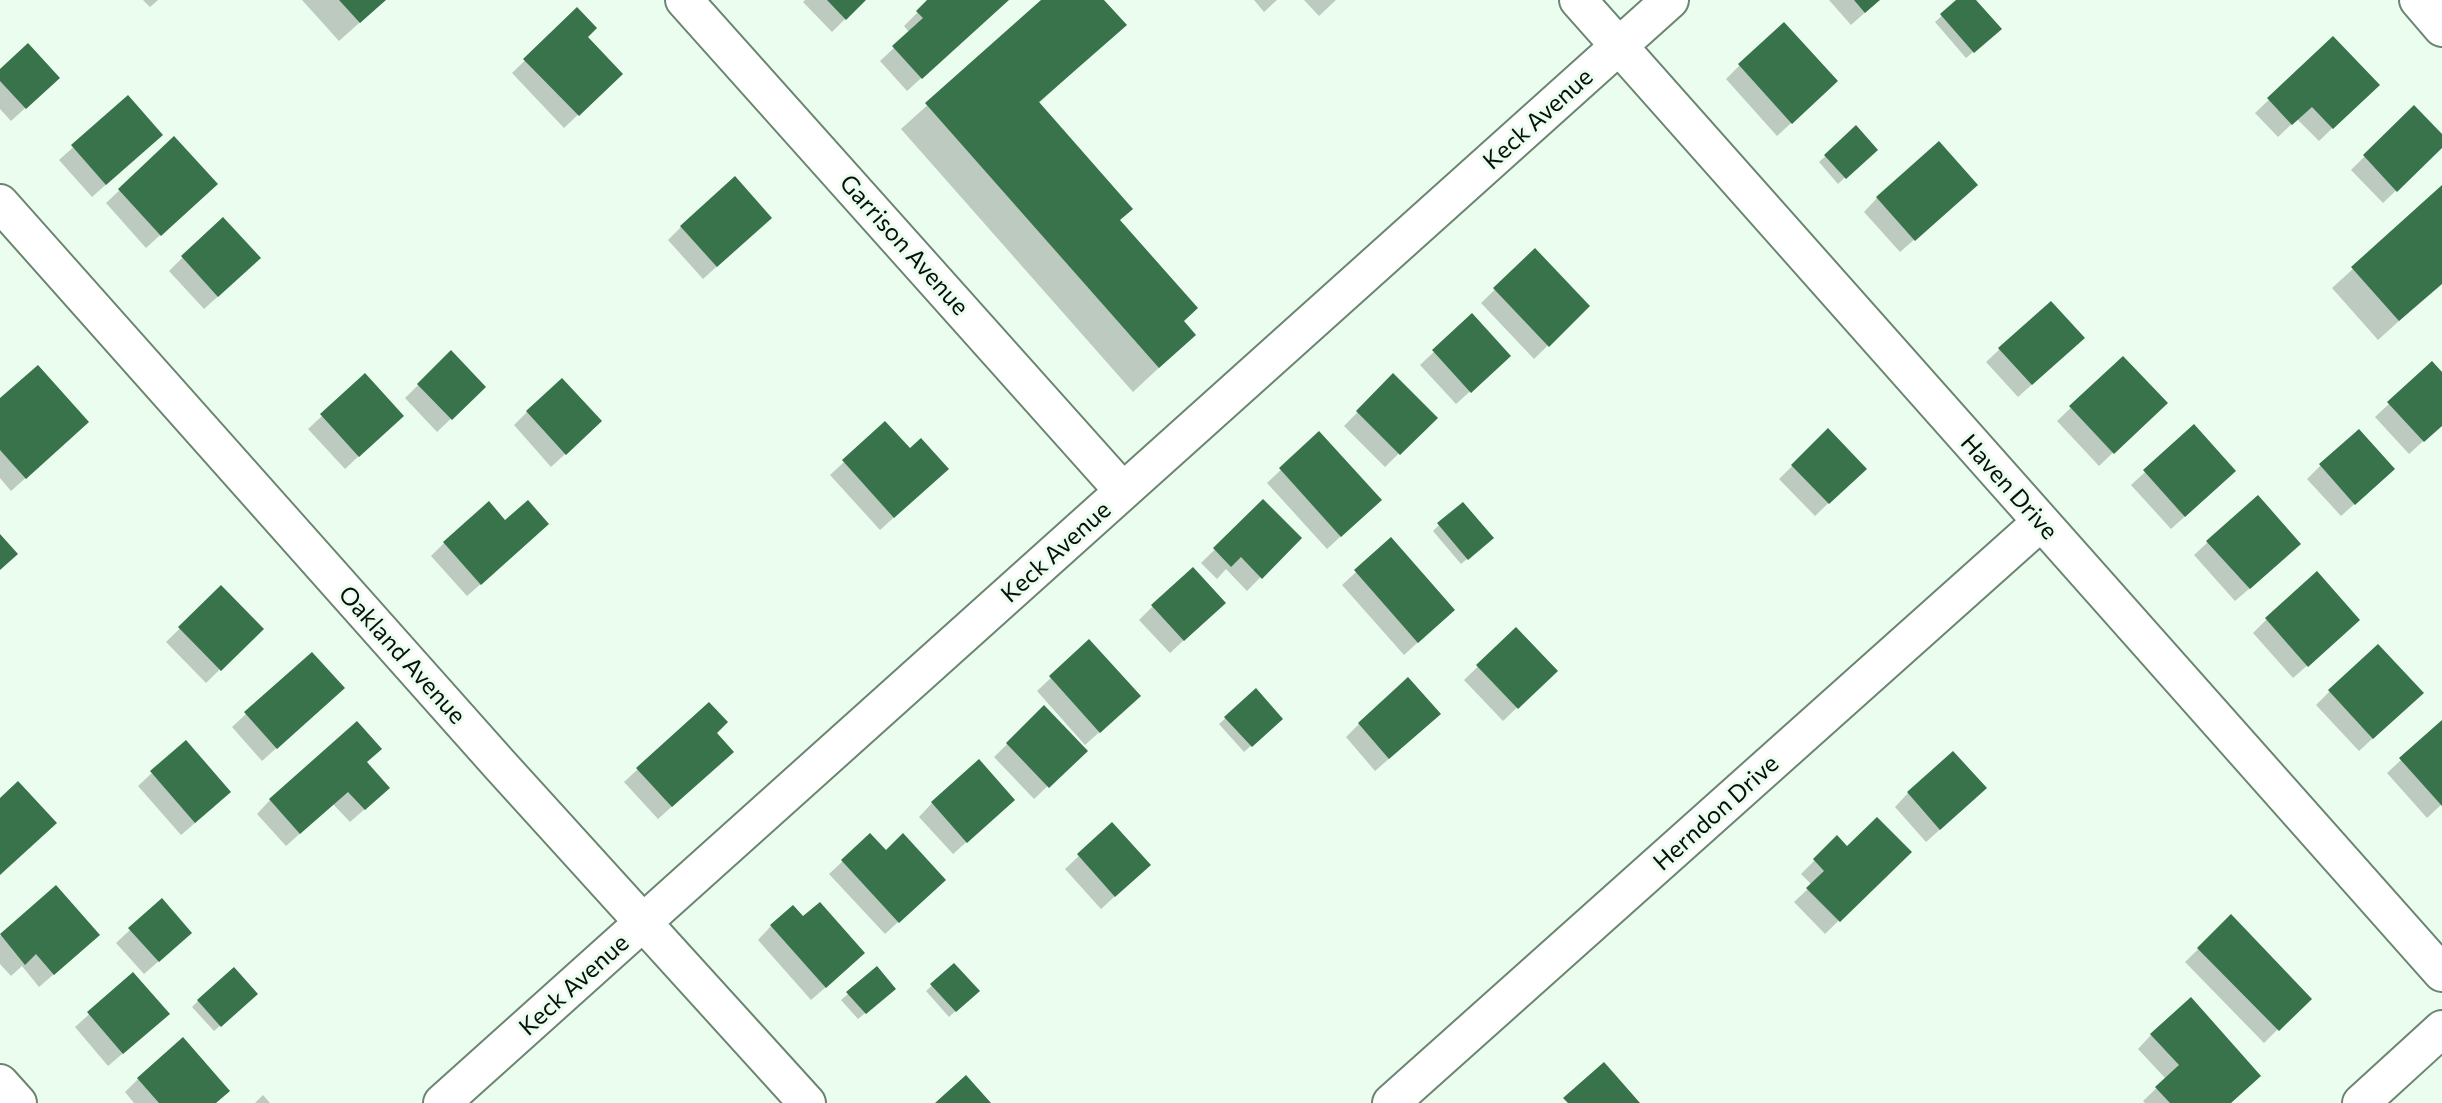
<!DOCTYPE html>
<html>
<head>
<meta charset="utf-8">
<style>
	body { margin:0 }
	canvas { display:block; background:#ebfdef }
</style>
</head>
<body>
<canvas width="2442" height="1103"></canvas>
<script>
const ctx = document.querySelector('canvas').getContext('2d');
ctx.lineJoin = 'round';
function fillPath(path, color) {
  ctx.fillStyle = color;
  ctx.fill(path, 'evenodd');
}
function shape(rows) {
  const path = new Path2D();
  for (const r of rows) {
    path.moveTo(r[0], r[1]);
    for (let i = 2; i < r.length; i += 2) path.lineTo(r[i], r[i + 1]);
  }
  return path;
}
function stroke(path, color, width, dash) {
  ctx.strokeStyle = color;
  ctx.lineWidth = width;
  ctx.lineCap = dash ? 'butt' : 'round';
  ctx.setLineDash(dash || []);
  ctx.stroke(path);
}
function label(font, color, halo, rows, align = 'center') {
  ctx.font = font + ' Commissioner,sans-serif';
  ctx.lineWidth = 6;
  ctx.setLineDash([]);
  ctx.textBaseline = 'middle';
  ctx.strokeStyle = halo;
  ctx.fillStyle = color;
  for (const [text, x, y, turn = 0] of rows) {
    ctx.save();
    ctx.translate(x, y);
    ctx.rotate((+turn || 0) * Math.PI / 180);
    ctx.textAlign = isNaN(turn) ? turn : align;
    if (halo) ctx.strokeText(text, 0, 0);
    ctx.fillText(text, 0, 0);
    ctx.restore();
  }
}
fillPath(shape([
	[143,0,158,0,150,7],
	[302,0,385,0,339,41],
	[805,0,864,0,832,32,803,2],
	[930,0,1007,0,907,91,880,61,910,33,904,26],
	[1044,0,1101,0,1124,25,1038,104,1118,221,1181,322,1194,335,1133,392,901,129],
	[1254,0,1277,0,1264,12],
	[1304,0,1336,0,1319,16],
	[1829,0,1879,0,1851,25],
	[1959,0,1973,0,1993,35,1966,58,1935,22],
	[577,10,586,37,621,74,564,128,512,73],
	[2333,39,2377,85,2319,141,2297,119,2278,137,2255,113],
	[1740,65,1822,95,1777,136,1726,79],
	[0,72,44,91,11,121,0,109],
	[128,98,147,148,92,197,59,160],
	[2414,107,2442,137,2442,146,2383,203,2351,170],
	[1856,128,1875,150,1838,184,1819,162],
	[174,139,202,197,146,248,106,203],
	[2442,188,2442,282,2378,340,2332,288],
	[1877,198,1962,198,1900,252,1864,212],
	[681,227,756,231,703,279,668,240],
	[1535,251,1588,306,1534,359,1481,303],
	[183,257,245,272,204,309,169,271],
	[1472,316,1495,369,1456,404,1420,365],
	[2000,349,2068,352,2018,397,1986,362],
	[451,353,484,387,437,432,405,398],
	[2123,358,2165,403,2099,466,2057,421],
	[2442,375,2442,424,2409,454,2375,417,2389,404],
	[1393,376,1435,418,1385,467,1344,426],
	[0,401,73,436,11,491,0,478],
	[527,412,586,435,551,467,514,425],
	[322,416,388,429,345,469,308,429],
	[885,424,933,482,880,530,830,475],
	[2194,427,2220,485,2171,529,2131,485],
	[1828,431,1864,469,1815,516,1779,479],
	[1319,434,1366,513,1327,549,1267,483],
	[2321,465,2379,482,2341,516,2307,479],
	[1263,502,1299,538,1247,591,1226,569,1217,579,1201,563],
	[505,523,533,538,467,596,431,556,444,543],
	[1439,525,1485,544,1461,564,1433,531],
	[1391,540,1439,623,1404,655,1342,585],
	[2208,542,2285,558,2235,601,2194,555],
	[221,588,261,629,206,683,166,642],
	[1153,606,1210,616,1170,653,1139,620],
	[2266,620,2344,633,2293,678,2253,633],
	[1516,630,1555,671,1503,721,1464,680],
	[1089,642,1125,709,1085,745,1037,691],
	[311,654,329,701,262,761,232,727],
	[1255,691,1281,719,1244,752,1219,724],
	[2330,691,2408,706,2359,751,2316,705],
	[1044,708,1085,751,1034,799,994,757],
	[2442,722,2442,804,2427,818,2387,773],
	[1359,724,1425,727,1375,771,1346,737],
	[714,733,718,765,658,819,624,782,638,769],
	[366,763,374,801,350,822,333,804,286,846,257,814,270,800],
	[152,773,215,806,181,835,138,786],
	[1908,793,1971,802,1926,842,1895,807],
	[932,803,999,813,953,854,919,817],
	[1112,825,1135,878,1101,909,1065,869],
	[1847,849,1909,852,1825,934,1794,902,1812,885,1801,874,1823,852],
	[843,861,930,893,885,934,829,874],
	[55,887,84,948,39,987,22,966,11,976,0,964,0,936],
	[2231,917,2309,998,2264,1043,2185,962],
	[771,926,849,967,811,1000,758,940],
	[130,930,176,946,144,974,116,943],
	[953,966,977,991,949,1017,926,991],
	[133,975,154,1027,108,1066,75,1027],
	[848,994,887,995,858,1019,841,1000],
	[249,1000,214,1031,192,1007,198,1001],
	[2151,1035,2230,1103,2145,1103,2143,1101,2166,1079,2138,1049],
	[138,1079,215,1103,134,1103,125,1092],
	[263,1095,270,1103,255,1103]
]), '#0003');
fillPath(shape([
	[339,0,386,0,360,23],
	[827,0,866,0,846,20],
	[927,0,1009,0,922,79,892,46,923,18,916,11],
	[1041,0,1104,0,1127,25,1039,102,1133,209,1120,220,1198,308,1184,321,1196,335,1159,368,925,103],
	[1854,0,1880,0,1865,13],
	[1956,0,1976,0,2002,29,1974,53,1940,14],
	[577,7,597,28,588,37,623,74,579,116,523,59],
	[1784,22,1838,81,1792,124,1738,64],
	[2333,36,2380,85,2333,129,2312,107,2292,125,2267,98],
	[28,43,60,78,26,109,0,81,0,69],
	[128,95,163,135,106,185,71,145],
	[2414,105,2442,134,2442,148,2397,192,2363,155],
	[1856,125,1878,150,1846,179,1824,155],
	[174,136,218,184,161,236,118,189],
	[1939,141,1978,185,1915,241,1876,197],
	[735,176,772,218,717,267,680,226],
	[2442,185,2442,284,2399,321,2351,267],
	[223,217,261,258,218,297,181,256],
	[1535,248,1590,306,1549,347,1493,288],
	[2051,301,2085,338,2032,385,1998,348],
	[1472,313,1511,356,1471,393,1432,350],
	[451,350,486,387,452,420,417,384],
	[2123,356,2168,403,2114,454,2069,406],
	[2432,361,2442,372,2442,426,2424,442,2387,402],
	[38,365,89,422,26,479,0,450,0,398],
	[365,373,404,416,359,457,320,414],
	[1393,373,1438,418,1400,455,1356,411],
	[562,378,602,421,566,455,526,411],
	[885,421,910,448,921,438,949,469,894,518,842,460],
	[2194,424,2236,471,2185,517,2143,470],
	[1828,428,1867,469,1829,504,1791,465],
	[2359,429,2395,469,2355,505,2319,464],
	[1319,431,1382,500,1341,537,1279,468],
	[2258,495,2301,544,2250,589,2206,541],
	[1263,499,1302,538,1262,579,1241,557,1231,567,1213,548],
	[528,500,549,524,481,585,443,542,489,501,505,520],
	[1463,502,1494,538,1468,560,1437,523],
	[0,534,18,554,0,570],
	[1391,537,1455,610,1418,643,1354,570],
	[1193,567,1226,603,1184,641,1151,605],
	[2317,571,2360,620,2308,667,2265,618],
	[221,585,264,629,221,671,178,627],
	[1516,627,1558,671,1518,709,1476,665],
	[1089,639,1141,696,1100,733,1049,676],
	[2378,644,2424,693,2373,739,2328,690],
	[312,652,345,688,277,749,244,712],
	[1408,677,1441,714,1389,759,1358,723],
	[1256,688,1283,719,1252,747,1224,717],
	[709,702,728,722,717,733,734,752,672,807,636,768],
	[1044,705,1088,751,1049,788,1006,743],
	[2442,720,2442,806,2399,758],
	[357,721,382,749,367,762,390,788,365,810,348,792,300,834,269,799],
	[186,740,231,792,195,823,150,771],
	[1953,751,1987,788,1940,830,1907,792],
	[979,759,1015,800,967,843,931,802],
	[18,781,57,823,0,875,0,798],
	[1877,817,1912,852,1840,922,1806,888,1824,871,1813,859,1837,835,1847,846],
	[1112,822,1151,865,1115,897,1077,854],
	[870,833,886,850,903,833,946,880,899,923,841,860],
	[56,885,100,935,54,975,36,954,25,965,0,934],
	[162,898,192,933,159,962,128,928],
	[820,902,865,953,826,988,770,925,793,905,803,916],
	[2231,914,2312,999,2279,1031,2197,948],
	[954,963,980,991,956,1012,930,984],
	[877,966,896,989,866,1014,846,992],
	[234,967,258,994,221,1027,197,1000],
	[133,972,170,1014,123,1054,87,1012],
	[2191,997,2261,1076,2231,1103,2170,1103,2155,1087,2179,1065,2150,1034],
	[183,1037,230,1091,216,1103,159,1103,137,1078],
	[1604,1062,1640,1103,1568,1103,1563,1098],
	[966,1075,991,1103,935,1103]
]), '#38734b');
const minor = shape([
	[684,0,1123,491],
	[1578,0,2442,973],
	[2418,0,2442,28],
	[0,203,500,765,807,1103],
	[0,1083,18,1103],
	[442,1103,1670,0],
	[1391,1103,2041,522],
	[2361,1103,2442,1029]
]);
stroke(minor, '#6a8671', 40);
stroke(minor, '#fff', 36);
label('24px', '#061008', '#ebfdef', [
	["Keck Avenue",1538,119,-42],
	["Garrison Avenue",904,245,48],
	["Haven Drive",2009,487,48],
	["Keck Avenue",1056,552,-42],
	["Oakland Avenue",402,655,48],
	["Herndon Drive",1716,813,-42],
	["Keck Avenue",574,985,-42]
]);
</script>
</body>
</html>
